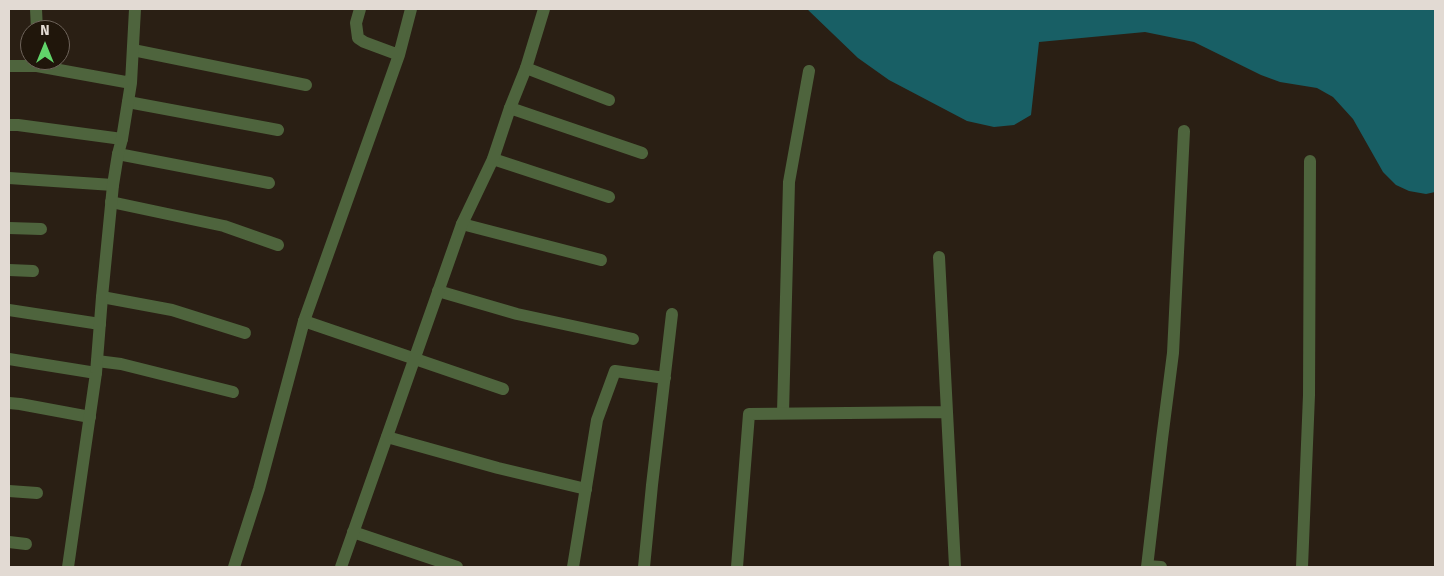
<!DOCTYPE html>
<html>
<head>
<meta charset="utf-8">
<style>
	body { margin:0 }
	#map { position:relative; width:1444px; height:576px; overflow:hidden; background:#2a1f14; font-family:"Fira Sans",sans-serif }
	canvas { display:block }
	.frame { position:absolute; inset:0; border:10px solid #e2dad3; pointer-events:none }
	.north { position:absolute; left:20px; top:20px; width:50px; height:50px; box-sizing:border-box; background:#20160b; border:1px solid #6e645b; border-radius:50%; rotate:0deg; font-size:14px; font-weight:700; line-height:20px; text-align:center; color:#e2dad3 }
	.north::after { content:''; display:block; margin:auto; width:18px; height:22px; background:#61d46a; clip-path:polygon(50% 0,100% 100%,50% 72%,0 100%) }
</style>
</head>
<body>
<div id="map">
<canvas width="1444" height="576"></canvas>
<div class="frame"></div>
<div class="north">N</div>
</div>
<script>
const ctx = document.querySelector('canvas').getContext('2d');
ctx.lineJoin = 'round';
function fillPath(path, color) {
  ctx.fillStyle = color;
  ctx.fill(path, 'evenodd');
}
function shape(rows) {
  const path = new Path2D();
  for (const r of rows) {
    path.moveTo(r[0], r[1]);
    for (let i = 2; i < r.length; i += 2) path.lineTo(r[i], r[i + 1]);
  }
  return path;
}
function stroke(path, color, width, dash) {
  ctx.strokeStyle = color;
  ctx.lineWidth = width;
  ctx.lineCap = dash ? 'butt' : 'round';
  ctx.setLineDash(dash || []);
  ctx.stroke(path);
}
fillPath(shape([
	[807,9,1435,9,1435,192,1426,194,1409,191,1396,185,1383,172,1353,119,1333,97,1317,88,1280,82,1261,75,1194,42,1145,32,1039,42,1031,115,1014,125,994,127,967,121,889,80,858,58]
]), '#185f65');
stroke(shape([
	[133,50,306,85],
	[526,68,609,100],
	[128,102,278,130],
	[510,108,642,153],
	[9,125,18,125,122,139],
	[118,154,269,183],
	[493,159,609,197],
	[9,178,113,185],
	[111,202,224,226,278,245],
	[462,224,601,260],
	[9,228,41,229],
	[9,270,33,271],
	[438,291,517,314,633,339],
	[102,297,172,310,245,333],
	[9,310,100,324],
	[304,321,503,389],
	[9,359,96,373],
	[97,361,121,364,233,392],
	[9,403,20,404,90,417],
	[783,413,789,182,809,71],
	[387,437,498,468,586,489],
	[9,491,37,493],
	[353,532,457,567],
	[9,542,26,544]
]), '#4e643d', 12);
stroke(shape([
	[36,9,37,30],
	[360,9,356,23,358,38,364,42,399,55],
	[9,66,37,66,131,83],
	[939,257,955,567],
	[1147,566,1161,567],
	[68,567,96,373,102,297,113,185,118,154,122,139,131,83,135,9],
	[234,567,259,489,304,321,399,55,411,9],
	[341,567,462,224,493,159,510,108,526,68,544,9],
	[573,567,597,420,615,371,665,378],
	[644,567,652,485,672,314],
	[737,567,749,414,947,412],
	[1147,567,1162,439,1173,353,1184,131],
	[1302,567,1309,395,1310,161]
]), '#4e643d', 12);
</script>
</body>
</html>
